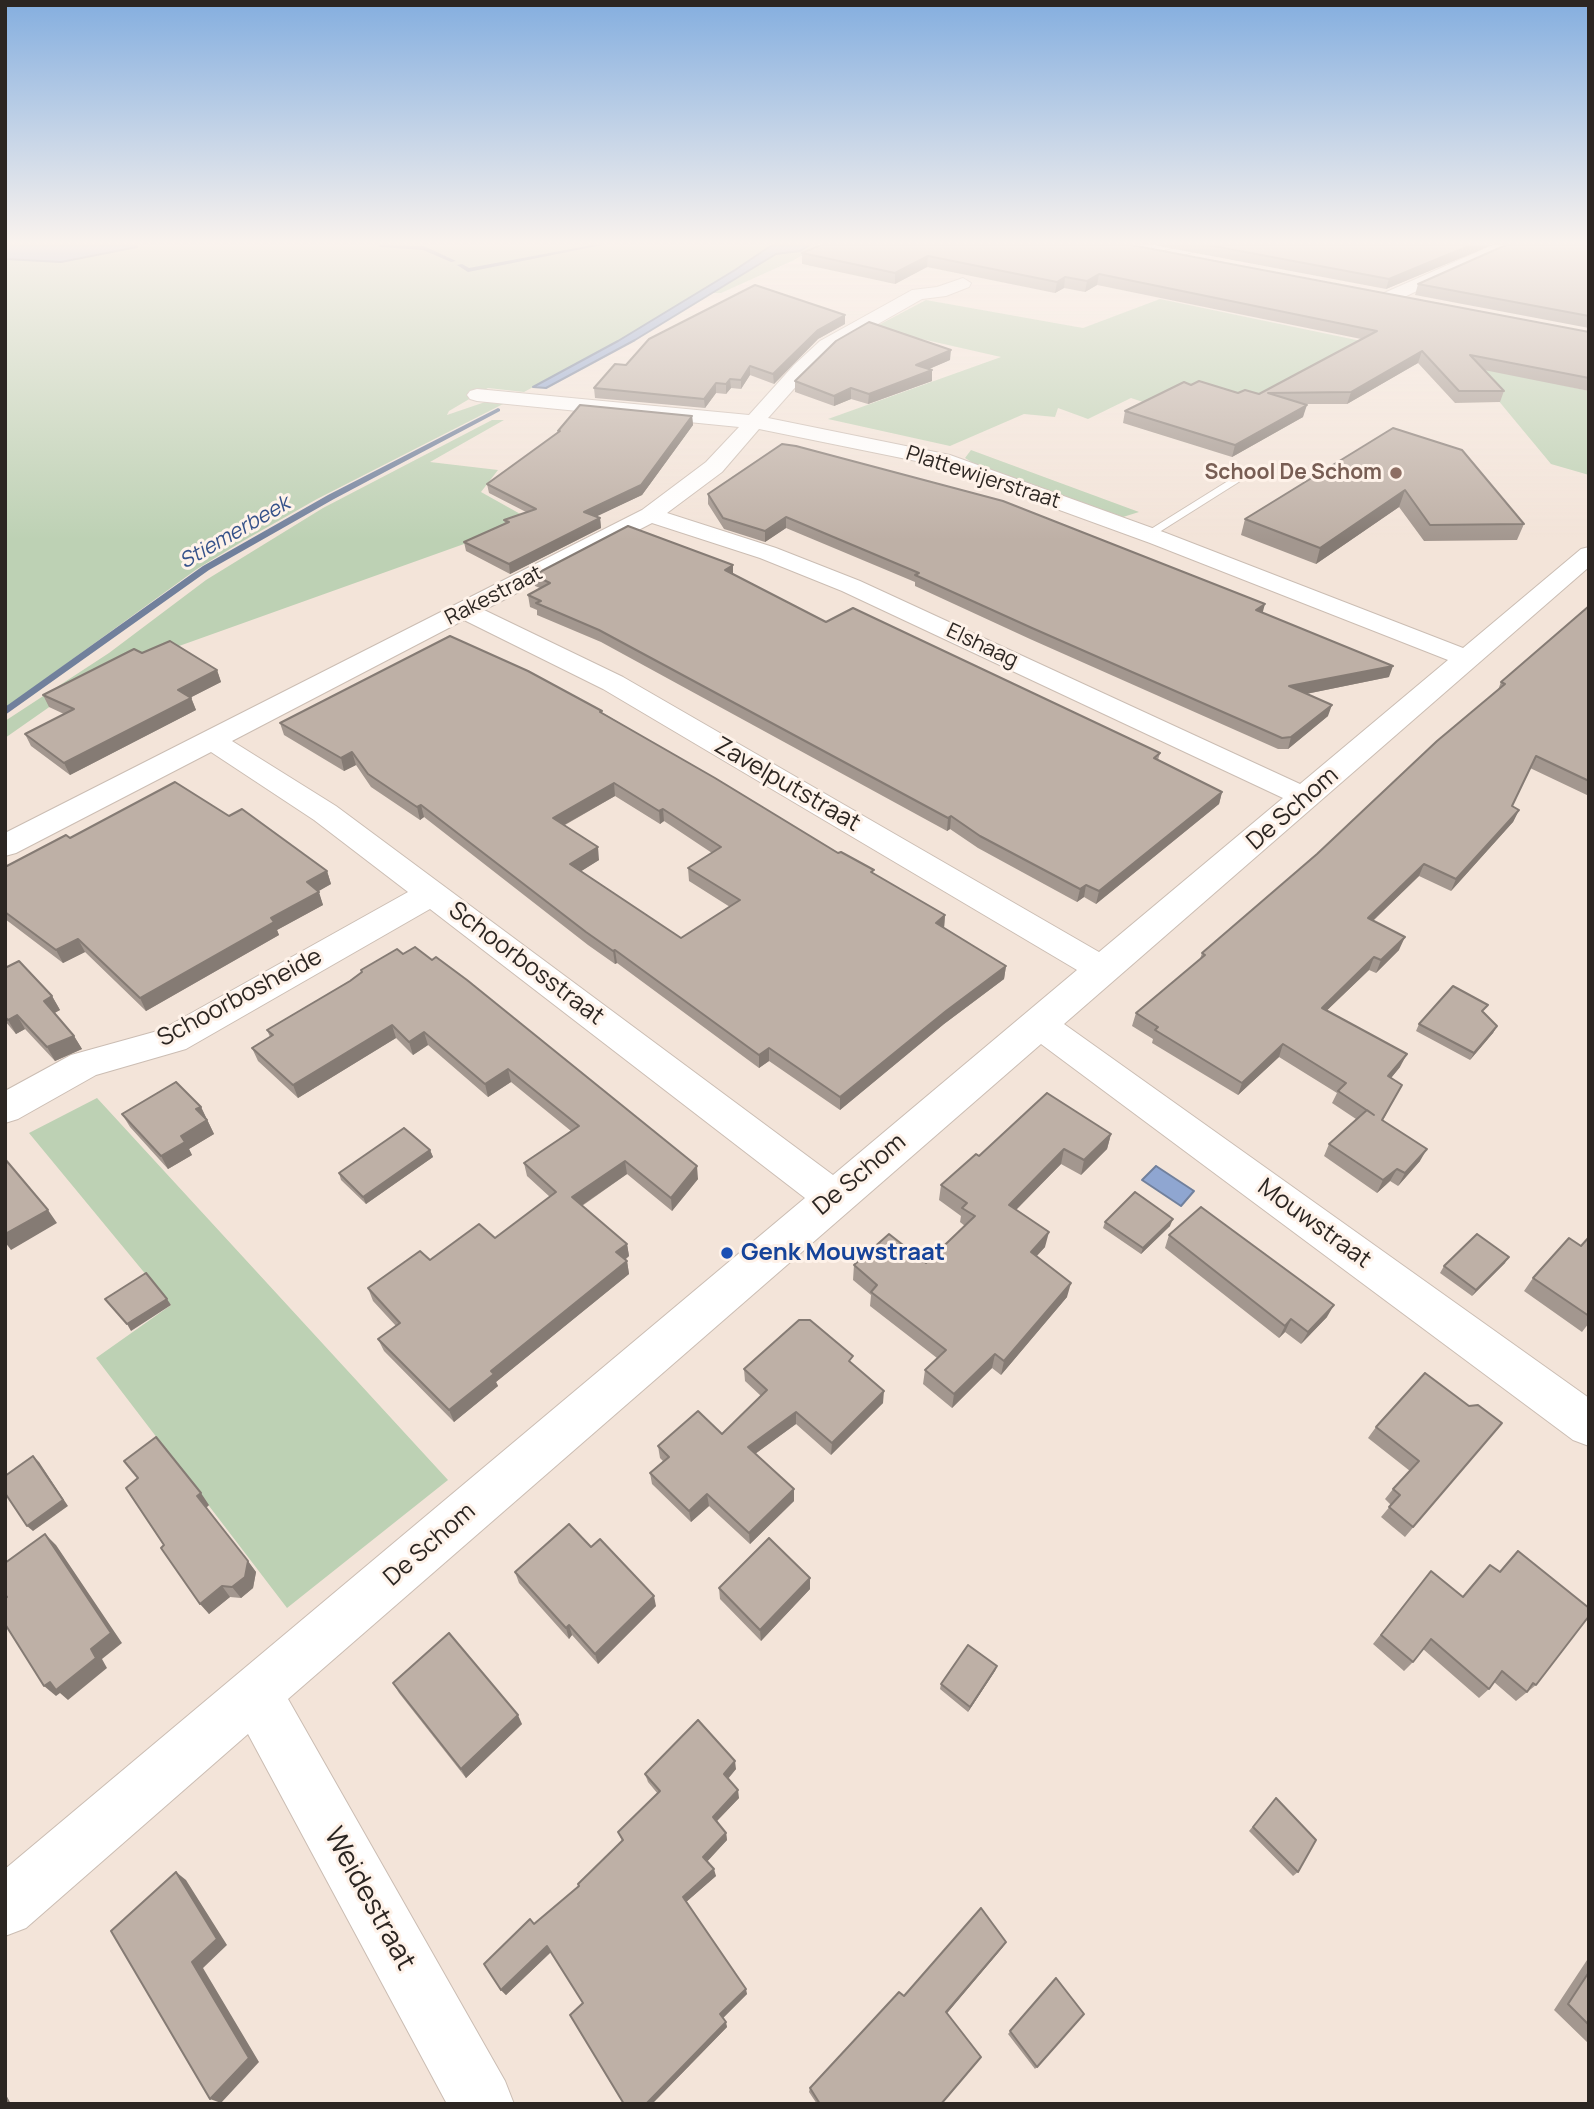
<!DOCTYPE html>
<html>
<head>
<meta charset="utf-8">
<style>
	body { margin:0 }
	#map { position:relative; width:1594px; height:2109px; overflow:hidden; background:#f3e4d9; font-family:Manrope,sans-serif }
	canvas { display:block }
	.frame { position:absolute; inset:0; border:7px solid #2c2622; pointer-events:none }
</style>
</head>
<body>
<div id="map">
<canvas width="1594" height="2109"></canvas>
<div class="frame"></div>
</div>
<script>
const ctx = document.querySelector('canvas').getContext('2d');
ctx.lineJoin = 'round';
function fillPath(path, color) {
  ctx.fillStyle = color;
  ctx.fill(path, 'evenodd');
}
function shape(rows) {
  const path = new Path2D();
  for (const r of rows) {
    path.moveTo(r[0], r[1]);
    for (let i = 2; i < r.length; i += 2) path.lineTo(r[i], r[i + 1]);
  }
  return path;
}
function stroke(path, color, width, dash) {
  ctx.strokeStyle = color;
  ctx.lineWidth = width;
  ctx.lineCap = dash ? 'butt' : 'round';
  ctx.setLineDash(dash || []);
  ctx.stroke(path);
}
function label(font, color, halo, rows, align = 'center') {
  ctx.font = font + ' Manrope,sans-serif';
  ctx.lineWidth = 6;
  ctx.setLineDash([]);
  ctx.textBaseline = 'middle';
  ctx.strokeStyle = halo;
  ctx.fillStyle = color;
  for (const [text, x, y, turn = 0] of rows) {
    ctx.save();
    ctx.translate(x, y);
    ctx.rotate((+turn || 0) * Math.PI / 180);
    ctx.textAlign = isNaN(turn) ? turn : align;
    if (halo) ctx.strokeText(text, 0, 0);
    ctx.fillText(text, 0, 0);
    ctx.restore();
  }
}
fillPath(shape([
	[5,245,772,245,735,270,618,341,524,392,488,388,449,411,447,415,488,401,505,403,317,499,243,541,197,569,5,708],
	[810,245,821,245,792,261,721,293,712,293,776,254,800,251],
	[1160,299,1390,347,1275,410,1155,406,1131,398,1088,419,1058,408,1055,417,1024,414,950,446,828,419,1001,357,873,328,926,300,1083,328],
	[1468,364,1589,391,1589,475,1551,464],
	[492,420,504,420,430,462,498,470,481,492,531,520,140,660,128,652,5,738,5,721,109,653,206,580,323,508],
	[971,450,1139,512,1123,517,976,465,965,458],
	[97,1098,448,1480,287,1608,96,1358,171,1305,29,1133]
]), '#bdd1b4');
const water = shape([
	[5,245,135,245,137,247,61,262,5,259,5,245],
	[772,245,810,245,800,251,776,254,635,340,546,388,533,387,618,341,735,270,772,245],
	[1156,1166,1194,1191,1181,1206,1142,1180,1156,1166]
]);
fillPath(water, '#8fa6d1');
stroke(water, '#71809c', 2);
fillPath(shape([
	[378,245,424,246,456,261,451,262,423,250,380,247,378,245],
	[592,245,602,245,468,272,457,265,462,264,469,268,592,245],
	[498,408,500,409,500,411,334,499,209,570,5,715,5,707,203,566,328,495,498,408]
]), '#71809c');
const lane = shape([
	[1244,471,1253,473,1153,536,1143,534,1244,471]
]);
const street = shape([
	[1184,245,1207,245,1205,248,1168,260,1160,255,1162,252,1184,245],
	[1493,245,1513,245,1396,301,1384,301,1381,297,1384,293,1493,245],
	[963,278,971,283,969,287,946,296,922,299,834,349,808,373,768,418,950,455,1166,533,1463,648,1581,549,1589,547,1589,567,1064,1024,1589,1398,1589,1446,1573,1440,1041,1044,288,1699,505,2081,514,2104,447,2104,248,1734,26,1928,5,1936,5,1869,805,1198,430,909,186,1049,96,1075,18,1119,5,1123,5,1091,71,1055,161,1030,408,892,314,820,211,752,16,853,5,856,5,833,642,510,706,462,739,427,477,401,470,399,467,395,470,391,477,389,749,415,794,365,820,341,912,290,937,287,963,278],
	[759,429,936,465,1150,543,1448,660,1300,784,860,581,776,548,667,513,722,472,759,429],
	[652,523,760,558,842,591,1283,798,1099,952,623,677,484,610,652,523],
	[464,620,603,689,1077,970,833,1175,336,806,232,741,464,620]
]);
stroke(lane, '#cbbdb3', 2);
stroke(street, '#cbbdb3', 2);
fillPath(lane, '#fff');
fillPath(street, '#fff');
fillPath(shape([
	[1131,245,1589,332,1589,391,1484,370,1504,391,1500,402,1455,403,1418,363,1347,404,1305,404,1303,417,1232,457,1123,423,1125,411,1191,385,1238,393,1259,394,1361,339,1097,285,1085,292,1064,288,1055,293,927,267,895,284,802,264,802,253],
	[1153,245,1492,245,1386,289],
	[1589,246,1589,328,1415,295,1418,284],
	[845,324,818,339,774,384,750,375,741,389,731,388,726,394,716,393,705,408,595,398,594,388,626,365],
	[950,360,929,369,932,370,932,381,868,404,851,399,834,406,795,392,795,381],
	[692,416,693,425,642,495,596,516,600,518,601,528,510,574,466,551,464,542,505,523,504,520,526,512,489,493,487,484,558,433,558,431],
	[1393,428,1524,524,1517,540,1424,541,1399,507,1316,564,1241,535,1245,519],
	[708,494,1263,613,1389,677,1306,694,1328,716,1288,749,1278,749,1030,639,915,586,915,582,786,528,765,542,724,529,708,504],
	[733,574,826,622,1160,753,1158,760,1222,792,1219,804,1096,904,1084,897,1077,902,978,848,950,829,947,831,601,642,537,615,537,610,530,607,528,595,540,588,535,586,534,575],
	[1589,606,1589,796,1530,768,1512,806,1519,810,1513,822,1451,891,1419,876,1373,921,1399,950,1376,973,1369,970,1327,1010,1400,1067,1391,1078,1402,1085,1383,1120,1420,1161,1398,1186,1390,1181,1377,1193,1324,1156,1329,1144,1356,1119,1332,1103,1337,1093,1279,1057,1238,1095,1152,1043,1153,1039,1132,1026,1136,1013,1200,959,1202,953,1317,854,1498,690,1501,682],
	[142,653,217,670,221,682,191,697,196,710,70,775,31,746,25,734,64,714,49,707,43,695],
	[603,713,838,853,945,915,944,928,1006,966,1004,979,944,1024,840,1110,769,1061,759,1068,617,963,615,964,588,945,424,817,420,820,371,787,356,765,344,771,284,735,280,723],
	[615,796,660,824,664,821,712,853,688,868,689,881,730,907,681,938,581,871,599,860,565,825],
	[229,816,327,871,331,884,318,891,323,905,277,930,279,935,146,1011,85,952,63,963,5,919,5,867,70,838],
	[5,968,52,996,60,1010,54,1013,74,1036,82,1049,55,1061,25,1029,16,1034,5,1021],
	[361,970,698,1179,672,1211,627,1174,582,1206,627,1244,629,1256,625,1260,627,1261,629,1274,496,1382,498,1386,454,1422,384,1351,378,1339,396,1326,373,1301,368,1288,430,1260,495,1238,550,1197,527,1176,524,1163,571,1131,511,1082,488,1097,428,1045,413,1055,396,1038,298,1098,258,1061,252,1048,270,1037,267,1030,350,981,361,973],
	[1484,1012,1497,1026,1493,1033,1470,1060,1416,1031,1419,1024],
	[201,1107,214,1134,189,1149,192,1155,168,1169,130,1127,122,1114],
	[1111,1134,1107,1149,1081,1175,1061,1164,1016,1210,1045,1247,1037,1256,1067,1297,1001,1375,992,1368,952,1408,923,1384,925,1370,937,1358,870,1306,871,1295,853,1280,854,1265,926,1263,965,1226,960,1222,961,1216,939,1200,941,1185,979,1156],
	[430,1150,433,1157,366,1204,341,1180,339,1173],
	[1105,1222,1170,1226,1141,1254,1103,1228],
	[1169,1235,1327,1317,1301,1344,1285,1332,1279,1338,1165,1248],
	[1589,1237,1589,1323,1582,1332,1524,1291,1533,1278,1581,1246],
	[1505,1263,1472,1296,1440,1273,1444,1266],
	[853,1365,883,1403,831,1455,796,1424,755,1454,794,1489,794,1501,750,1544,709,1506,691,1522,652,1484,650,1473,663,1461,660,1458,658,1446,722,1434,761,1396,745,1381,744,1369],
	[1469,1406,1502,1423,1405,1537,1381,1517,1391,1505,1385,1499,1393,1489,1410,1471,1368,1438,1376,1427],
	[126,1488,209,1505,206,1507,256,1572,253,1588,241,1598,230,1597,209,1614],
	[591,1547,656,1606,598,1664,572,1635,569,1639,519,1583,515,1572],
	[1518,1551,1536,1685,1516,1701,1494,1682,1489,1689,1479,1698,1423,1649,1413,1662,1404,1671,1373,1644,1431,1571,1462,1597,1490,1565,1499,1572],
	[719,1588,810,1589,761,1641,720,1599],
	[997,1666,995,1671,968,1712,940,1689,941,1684],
	[393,1683,522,1724,466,1778,399,1693],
	[736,1769,728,1779,739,1798,717,1821,726,1833,727,1840,707,1861,716,1876,686,1902,747,1994,723,2018,727,2027,652,2104,624,2104,583,2003,551,1952,506,1995,501,1990,534,1924,579,1886,622,1841,618,1832,658,1794,648,1782,645,1774],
	[1276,1798,1298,1872,1293,1876,1249,1831],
	[1006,1942,1002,1948,947,2013,942,2104,817,2104,809,2092,810,2088,904,1996],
	[1589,1957,1589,2044,1554,2010],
	[1056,1978,1084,2014,1035,2069,1008,2034]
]), '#a3978f');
fillPath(shape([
	[1471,245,1492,245,1386,289,1389,279],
	[928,256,927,267,895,284,895,273],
	[1099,274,1097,285,1085,292,1087,281],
	[1065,277,1064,288,1055,293,1057,282],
	[845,315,845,324,818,339,774,384,773,374,818,330],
	[951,350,950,360,915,375,916,365],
	[1422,351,1418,363,1347,404,1351,392],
	[750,366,750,375,741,389,741,380],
	[932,370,932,381,868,404,869,394],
	[730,379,731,388,726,394,726,384],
	[716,383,716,393,705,408,704,399],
	[851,388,851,399,834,406,834,396],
	[1307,405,1303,417,1232,457,1235,445],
	[692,416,693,425,642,495,585,522,584,512],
	[1405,490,1399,507,1316,564,1320,548],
	[786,517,786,528,765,542,765,531],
	[600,518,601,528,510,574,509,564],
	[733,565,733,577,725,570],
	[1265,604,1262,615,1256,610],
	[1393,666,1389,677,1286,698,1289,686],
	[217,670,221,682,182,702,178,690],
	[191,698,196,710,70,775,64,763],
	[1332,705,1328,716,1288,749,1291,737],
	[352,752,356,765,344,771,341,758],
	[614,783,615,796,555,830,553,818],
	[1222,792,1219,804,1096,904,1099,891],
	[421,805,424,817,420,820,417,807],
	[663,809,664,821,660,824,659,811],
	[1519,810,1513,822,1451,891,1456,879],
	[951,816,950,829,947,831,948,818],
	[598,847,599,860,572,877,570,864],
	[1424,864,1419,876,1363,930,1368,918],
	[327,871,331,884,312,895,307,882],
	[1086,885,1084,897,1077,902,1080,889],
	[319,892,323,905,277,930,279,935,146,1011,140,998,271,918],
	[945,915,944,928,936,923],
	[1405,937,1399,950,1376,973,1381,960],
	[78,939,85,952,63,963,56,950],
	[615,950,617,963,615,964,613,951],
	[1374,957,1369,970,1317,1020,1322,1008],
	[1006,966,1004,979,944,1024,840,1110,840,1097,946,1011],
	[52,996,60,1010,51,1015,44,1001],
	[17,1015,25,1029,16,1034,8,1020],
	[392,1025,396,1038,298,1098,293,1085],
	[1497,1026,1493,1033,1470,1060,1474,1053],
	[424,1032,428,1045,413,1055,409,1042],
	[74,1036,82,1049,55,1061,47,1047],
	[1283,1044,1279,1057,1238,1095,1242,1083],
	[769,1048,769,1061,759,1068,759,1055],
	[1407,1054,1400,1067,1382,1089,1388,1076],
	[508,1069,511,1082,488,1097,485,1084],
	[201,1107,214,1134,189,1149,192,1155,168,1169,161,1156,181,1136,196,1109],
	[1111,1134,1107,1149,1081,1175,1084,1160],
	[1064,1149,1061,1164,1006,1220,1009,1205],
	[1427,1149,1420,1161,1398,1186,1405,1173],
	[430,1150,433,1157,366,1204,363,1197],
	[625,1161,627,1174,575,1210,572,1197],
	[697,1166,698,1179,672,1211,671,1198],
	[1397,1169,1390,1181,1377,1193,1383,1180],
	[48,1210,57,1223,11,1250,5,1242,5,1234],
	[1173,1219,1170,1226,1141,1254,1143,1248],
	[1049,1232,1045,1247,1027,1266,1031,1252],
	[627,1244,629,1256,618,1265,616,1252],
	[1509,1257,1505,1263,1472,1296,1476,1290],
	[627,1261,629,1274,496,1382,498,1386,454,1422,449,1410,491,1371],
	[1071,1283,1067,1297,1001,1375,1004,1361],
	[167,1299,171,1305,131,1331,127,1324],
	[1334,1305,1327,1317,1301,1344,1308,1332],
	[1291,1319,1285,1332,1279,1338,1285,1326],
	[995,1354,992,1368,952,1408,954,1394],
	[884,1391,883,1403,831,1455,832,1443],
	[796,1412,796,1424,748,1459,748,1447],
	[33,1456,39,1462,68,1506,33,1531,27,1526],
	[794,1489,794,1501,750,1544,749,1533],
	[201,1493,209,1505,206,1508,197,1496],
	[707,1494,709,1506,691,1522,689,1511],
	[45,1534,56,1545,122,1643,102,1659,107,1668,68,1700,60,1693,56,1696,44,1686,91,1649],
	[248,1561,256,1572,253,1588,241,1598,232,1587],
	[810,1578,810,1589,761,1641,760,1630],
	[222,1586,230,1597,209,1614,200,1604],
	[654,1596,656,1606,598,1664,595,1654],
	[569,1625,572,1635,569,1639,566,1628],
	[997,1666,995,1671,968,1712,970,1707],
	[518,1715,522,1724,466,1778,461,1769],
	[735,1761,736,1769,725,1782,724,1774],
	[738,1790,739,1798,714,1824,713,1817],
	[726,1833,727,1840,705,1864,703,1857],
	[714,1869,716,1876,685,1903,683,1897],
	[176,1872,186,1880,227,1945,203,1968,259,2062,221,2103,210,2099,192,1962],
	[1006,1942,1002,1948,943,2018,946,2012],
	[547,1946,551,1952,506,1995,501,1990],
	[746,1989,747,1994,722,2019,720,2014],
	[726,2022,727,2027,652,2104,646,2104],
	[5,2093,11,2104,5,2104]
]), '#857b74');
const building = shape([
	[821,245,1131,245,1589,332,1589,378,1470,355,1504,391,1459,391,1422,351,1351,392,1268,393,1307,405,1235,445,1125,411,1184,382,1191,385,1199,381,1238,393,1245,390,1259,394,1377,331,1099,274,1087,281,1065,277,1057,282,928,256,895,273,802,253,821,245],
	[1208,245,1471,245,1389,279,1208,245],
	[1506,245,1584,245,1589,246,1589,316,1418,284,1506,245],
	[755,285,845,315,818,330,773,374,750,366,741,380,730,379,726,384,716,383,704,399,594,388,615,364,626,365,649,339,755,285],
	[869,322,951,350,916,365,932,370,869,394,851,388,834,396,795,381,836,341,869,322],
	[580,405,692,416,641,485,584,512,600,518,509,564,464,542,509,522,504,520,536,509,487,484,560,431,558,431,580,405],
	[1393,428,1462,450,1524,524,1430,525,1405,490,1320,548,1245,519,1393,428],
	[782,444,796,446,1003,501,1265,604,1256,610,1393,666,1289,686,1332,705,1291,737,1282,738,1032,628,915,575,919,573,786,517,765,531,723,518,708,494,782,444],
	[628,526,733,565,725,570,826,622,853,608,1160,753,1154,758,1222,792,1099,891,1086,885,1080,889,980,836,951,816,948,818,599,630,536,603,541,601,528,595,550,583,534,575,628,526],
	[1589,606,1589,781,1536,756,1512,806,1519,810,1456,879,1424,864,1368,918,1405,937,1381,960,1374,957,1322,1008,1407,1054,1388,1076,1402,1085,1382,1120,1427,1149,1405,1173,1397,1169,1383,1180,1329,1144,1367,1110,1374,1115,1338,1091,1346,1083,1283,1044,1242,1083,1155,1030,1158,1027,1136,1013,1205,955,1202,953,1317,854,1437,741,1505,684,1501,682,1589,606],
	[450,636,528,671,602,711,600,712,715,778,838,853,841,852,874,870,871,872,945,915,936,923,1006,966,946,1011,840,1097,769,1048,759,1055,615,950,613,951,586,932,421,805,417,807,368,774,352,752,341,758,280,723,450,636],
	[614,783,659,811,663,809,721,847,688,868,740,900,681,938,570,864,598,847,553,818,614,783],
	[170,641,217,670,178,690,191,698,64,763,25,734,74,709,43,695,134,649,142,653,170,641],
	[175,782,229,816,242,809,327,871,307,882,319,892,271,918,274,922,140,998,78,939,56,950,5,912,5,867,66,835,70,838,175,782],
	[415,947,432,960,436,957,467,980,697,1166,671,1198,625,1161,572,1197,627,1244,616,1252,627,1261,491,1371,494,1374,449,1410,378,1339,400,1323,368,1288,420,1251,430,1260,479,1224,495,1238,556,1192,524,1163,579,1126,508,1069,485,1084,424,1032,409,1042,392,1025,293,1085,252,1048,273,1035,267,1030,350,981,362,972,361,970,397,949,403,954,415,947],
	[19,961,52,996,44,1001,74,1036,47,1047,17,1015,8,1020,5,1017,5,968,19,961],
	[1453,986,1488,1005,1482,1011,1497,1026,1474,1053,1419,1024,1453,986],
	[176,1082,201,1107,196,1109,207,1120,181,1136,185,1142,161,1156,122,1114,176,1082],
	[1047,1093,1111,1134,1084,1160,1064,1149,1009,1205,1049,1232,1031,1252,1071,1283,1004,1361,995,1354,954,1394,925,1370,946,1350,871,1292,877,1285,854,1265,889,1234,926,1263,975,1216,962,1208,967,1203,941,1185,976,1154,979,1156,1047,1093],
	[404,1128,430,1150,363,1197,339,1173,404,1128],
	[5,1159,48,1210,5,1234,5,1159],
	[1135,1192,1173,1219,1143,1248,1105,1222,1135,1192],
	[1201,1207,1334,1305,1308,1332,1291,1319,1285,1326,1169,1235,1201,1207],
	[1477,1234,1509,1257,1476,1290,1444,1266,1477,1234],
	[1589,1237,1589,1316,1533,1278,1569,1238,1581,1246,1589,1237],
	[146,1273,167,1299,127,1324,105,1299,146,1273],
	[799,1320,810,1320,853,1356,849,1361,884,1391,832,1443,796,1412,748,1447,794,1489,749,1533,707,1494,689,1511,650,1473,669,1457,658,1446,698,1411,722,1434,767,1390,744,1369,799,1320],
	[1425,1373,1469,1406,1478,1405,1502,1423,1413,1527,1389,1507,1400,1495,1393,1489,1419,1461,1376,1427,1425,1373],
	[156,1437,201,1493,197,1496,248,1561,245,1577,232,1587,222,1586,200,1604,161,1548,164,1545,126,1488,138,1478,124,1461,156,1437],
	[33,1456,63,1500,27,1526,5,1493,5,1476,33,1456],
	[569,1524,591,1547,600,1539,654,1596,595,1654,569,1625,566,1628,515,1572,569,1524],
	[45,1534,111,1633,91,1649,96,1658,56,1690,50,1682,44,1686,5,1624,5,1598,7,1597,5,1594,5,1563,45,1534],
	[769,1538,810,1578,760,1630,719,1588,769,1538],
	[1518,1551,1589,1608,1589,1616,1536,1685,1533,1683,1527,1692,1502,1671,1489,1689,1431,1639,1413,1662,1381,1635,1431,1571,1463,1597,1490,1565,1500,1572,1518,1551],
	[449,1633,518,1715,461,1769,393,1683,449,1633],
	[968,1645,997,1666,970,1707,941,1684,968,1645],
	[698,1720,735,1761,724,1774,738,1790,713,1817,726,1833,703,1857,714,1869,683,1897,746,1989,720,2014,726,2022,646,2104,624,2104,570,2015,583,2003,547,1946,501,1990,484,1964,530,1919,534,1924,579,1886,578,1884,623,1840,618,1832,660,1791,645,1774,698,1720],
	[1276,1798,1316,1840,1298,1872,1253,1827,1276,1798],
	[176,1872,217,1939,192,1962,249,2058,210,2099,111,1931,176,1872],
	[981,1908,1006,1942,946,2012,981,2057,941,2104,820,2104,810,2088,899,1992,904,1996,981,1908],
	[1589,1972,1589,2025,1568,2004,1589,1972],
	[1056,1978,1084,2014,1037,2067,1010,2031,1056,1978]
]);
fillPath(building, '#beb0a6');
stroke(building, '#857b74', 2);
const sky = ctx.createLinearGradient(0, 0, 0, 540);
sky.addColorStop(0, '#84aedf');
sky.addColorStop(0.45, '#faf3ee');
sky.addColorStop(1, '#faf3ee00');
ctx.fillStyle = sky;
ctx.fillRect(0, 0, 1594, 540);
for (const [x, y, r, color] of [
	[1396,473,7,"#8d6e63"],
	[727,1253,7,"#1a4fb4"]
]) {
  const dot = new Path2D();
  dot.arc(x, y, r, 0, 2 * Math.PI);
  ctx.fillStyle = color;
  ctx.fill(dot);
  stroke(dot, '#fef2e9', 2.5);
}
label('bold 21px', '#785e54', '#fef2e9', [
	["School De Schom",1382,473]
], 'right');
label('21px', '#2c2622', '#fef2e9', [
	["Plattewijerstraat",983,478,18],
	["Rakestraat",494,596,-27],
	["Elshaag",982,646,25]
]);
label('italic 21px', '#36528a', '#fef2e9', [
	["Stiemerbeek",235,533,-30]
]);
label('24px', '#2c2622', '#fef2e9', [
	["Zavelputstraat",787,785,30],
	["De Schom",1293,809,-41],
	["Schoorbosstraat",526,964,37],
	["Schoorbosheide",240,998,-28],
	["De Schom",860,1175,-40],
	["Mouwstraat",1314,1224,36],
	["De Schom",430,1545,-41]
]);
label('bold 24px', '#164399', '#fef2e9', [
	["Genk Mouwstraat",741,1253]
], 'left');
label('28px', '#2c2622', '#fef2e9', [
	["Weidestraat",369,1899,61]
]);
</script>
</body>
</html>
